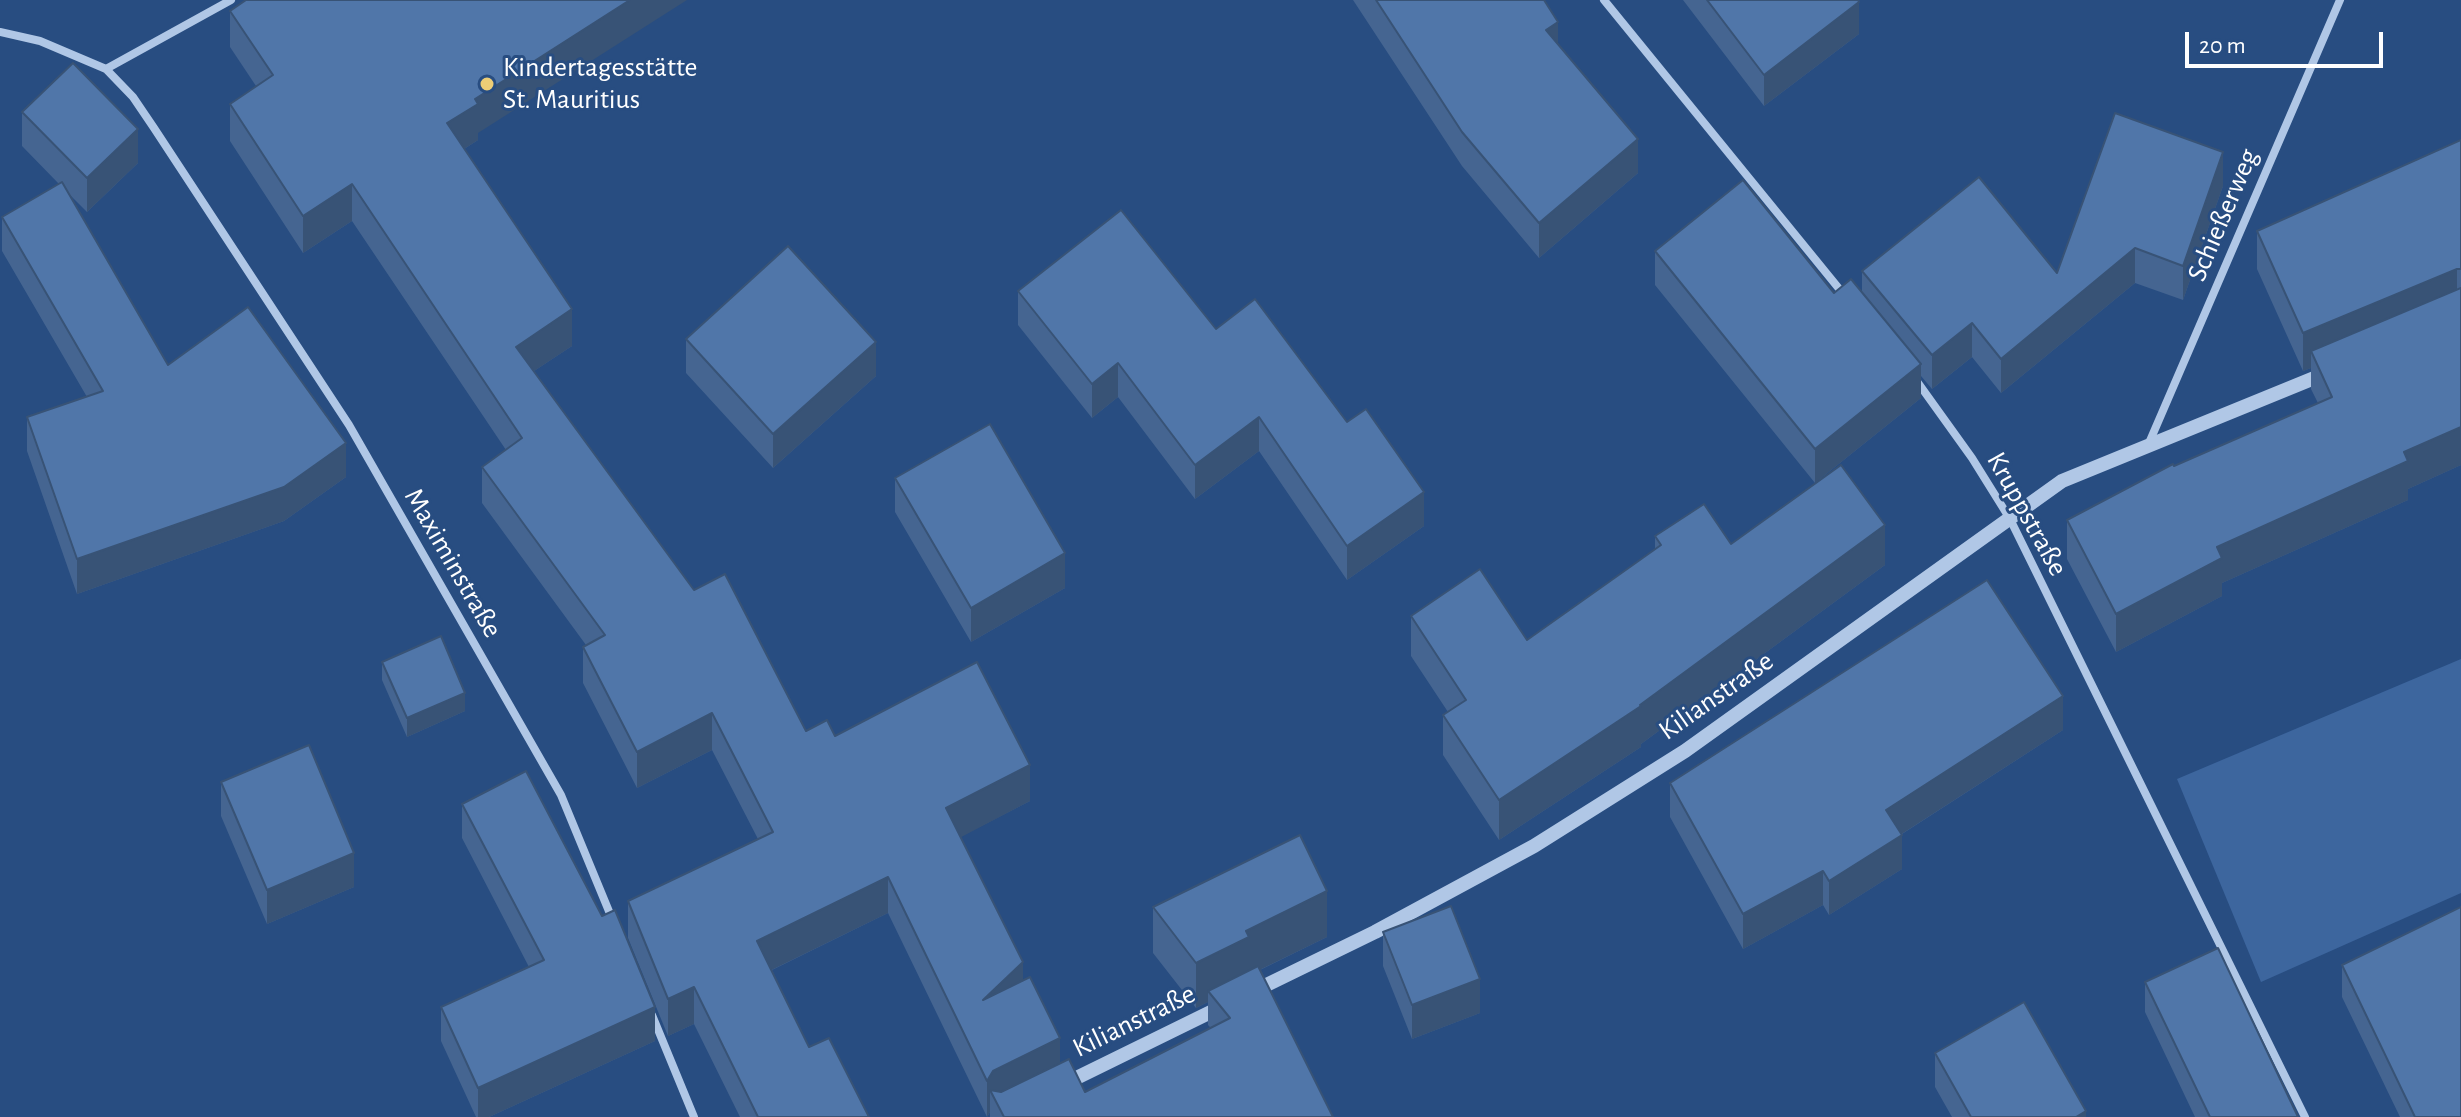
<!DOCTYPE html>
<html>
<head>
<meta charset="utf-8">
<style>
	body { margin:0 }
	#map { position:relative; width:2461px; height:1117px; overflow:hidden; background:#284d81; font-family:"Alegreya Sans",sans-serif }
	canvas { display:block }
	.scale { position:absolute; left:2185px; top:32px; width:198px; height:36px; box-sizing:border-box; border:4px solid #fff; border-top:0; padding-left:10px; font-size:24px; line-height:28px; white-space:nowrap; color:#fff; -webkit-text-stroke:6px #284d81; paint-order:stroke }
</style>
</head>
<body>
<div id="map">
<canvas width="2461" height="1117"></canvas>
<div class="scale">20 m</div>
</div>
<script>
const ctx = document.querySelector('canvas').getContext('2d');
ctx.lineJoin = 'round';
function fillPath(path, color) {
  ctx.fillStyle = color;
  ctx.fill(path, 'evenodd');
}
function shape(rows) {
  const path = new Path2D();
  for (const r of rows) {
    path.moveTo(r[0], r[1]);
    for (let i = 2; i < r.length; i += 2) path.lineTo(r[i], r[i + 1]);
  }
  return path;
}
function stroke(path, color, width, dash) {
  ctx.strokeStyle = color;
  ctx.lineWidth = width;
  ctx.lineCap = dash ? 'butt' : 'round';
  ctx.setLineDash(dash || []);
  ctx.stroke(path);
}
function label(font, color, halo, rows, align = 'center') {
  ctx.font = font + ' "Alegreya Sans",sans-serif';
  ctx.lineWidth = 6;
  ctx.setLineDash([]);
  ctx.textBaseline = 'middle';
  ctx.strokeStyle = halo;
  ctx.fillStyle = color;
  for (const [text, x, y, turn = 0] of rows) {
    ctx.save();
    ctx.translate(x, y);
    ctx.rotate((+turn || 0) * Math.PI / 180);
    ctx.textAlign = isNaN(turn) ? turn : align;
    if (halo) ctx.strokeText(text, 0, 0);
    ctx.fillText(text, 0, 0);
    ctx.restore();
  }
}
fillPath(shape([
	[2461,659,2461,893,2261,982,2177,779]
]), '#3d669e');
stroke(shape([
	[1604,0,1845,296],
	[0,32,40,41,106,69,133,97,154,128,349,425,561,795,613,921],
	[106,69,231,0],
	[1916,380,1972,458,2010,519,2305,1117],
	[2149,443,2340,0],
	[652,1015,694,1117]
]), '#b0c7e6', 8);
stroke(shape([
	[1252,992,1375,932,1534,846,1685,751,2062,481,2329,372],
	[1062,1085,1223,1006]
]), '#b0c7e6', 14);
fillPath(shape([
	[1353,0,1544,0,1558,45,1638,173,1539,258,1462,166],
	[1683,0,1858,0,1859,34,1764,106],
	[230,11,478,133,478,140,464,149,572,346,534,371,694,590,806,731,835,736,1030,801,960,837,1060,1063,1085,1092,1211,1028,1208,1025,1208,1002,1196,1008,1153,953,1153,907,1327,937,1260,970,1333,1117,990,1117,990,1112,987,1117,888,913,772,970,809,1047,869,1117,740,1117,694,1024,668,1036,628,938,628,901,758,839,712,750,637,788,583,683,583,647,586,645,482,503,482,467,506,450,352,221,303,253,230,141,230,104,256,86,230,47],
	[22,112,138,163,87,212,70,195,168,365,346,477,284,521,77,594,27,451,27,417,87,397,2,251,2,217,59,184,22,146],
	[2461,140,2461,465,2408,489,2408,500,2222,583,2222,596,2116,652,2067,559,2067,520,2174,466,2318,403,2311,389,2311,368,2303,371,2257,269,2257,231],
	[2223,186,2183,300,2135,283,2001,393,1972,357,1932,389,1921,376,1921,398,1815,483,1655,285,1655,251,1834,293,1862,293,1862,271,2057,273],
	[1018,291,1216,329,1424,526,1347,580,1259,451,1195,499,1118,397,1092,418,1018,325],
	[686,339,876,376,773,468,686,373],
	[895,478,1065,588,971,642,895,512],
	[1655,536,1731,544,1885,565,1641,744,1641,747,1499,840,1443,755,1443,715,1448,712,1411,656,1411,616,1527,640,1655,549],
	[382,662,465,711,407,737,382,680],
	[2063,730,1902,834,1902,869,1829,915,1823,905,1743,949,1670,817,1670,783],
	[221,782,354,887,267,924,221,816],
	[462,804,655,1041,489,1117,476,1117,441,1041,441,1007,529,967,462,838],
	[1383,932,1480,1013,1412,1039,1383,966],
	[2342,965,2461,1117,2400,1117,2342,997],
	[2145,982,2298,1117,2195,1117,2145,1012],
	[1935,1053,2086,1117,1952,1117,1935,1087]
]), '#456591');
fillPath(shape([
	[630,0,687,0,478,133,478,140,447,160,447,123,475,99],
	[1859,2,1859,34,1764,106,1764,75],
	[1558,22,1558,56,1546,30],
	[138,129,138,163,87,212,87,178],
	[1638,139,1638,173,1539,258,1539,223],
	[2223,152,2223,186,2183,300,2183,266],
	[352,184,352,221,303,253,303,216],
	[2135,248,2135,283,2001,393,2001,359],
	[2457,269,2457,308,2311,351,2311,368,2303,371,2303,333],
	[572,309,572,346,516,383,516,347],
	[1972,323,1972,357,1932,389,1932,355],
	[876,342,876,376,773,468,773,434],
	[1118,363,1118,397,1092,418,1092,384],
	[1921,364,1921,398,1815,483,1815,449],
	[1259,417,1259,451,1195,499,1195,465],
	[2461,427,2461,465,2408,489,2408,500,2222,583,2222,596,2116,652,2116,614,2217,547,2404,452],
	[346,443,346,477,284,521,77,594,77,559],
	[1424,492,1424,526,1347,580,1347,546],
	[1885,525,1885,565,1641,744,1641,747,1499,840,1499,800,1640,705],
	[1065,553,1065,588,971,642,971,608],
	[465,693,465,711,407,737,407,718],
	[2063,696,2063,730,1886,844,1886,810],
	[712,713,712,750,637,788,637,752],
	[1030,765,1030,801,946,845,946,808],
	[1902,835,1902,869,1829,915,1829,881],
	[354,853,354,887,267,924,267,890],
	[1823,871,1823,905,1743,949,1743,914],
	[888,877,888,913,757,977,757,941],
	[1327,891,1327,937,1249,975,1208,991,1208,1002,1196,1008,1196,963,1246,931],
	[1023,962,1023,998,983,1000],
	[1480,979,1480,1013,1412,1039,1412,1005],
	[694,987,694,1024,668,1036,668,999],
	[655,1007,655,1041,489,1117,478,1117,478,1088],
	[1060,1038,1060,1075,998,1105,990,1090,990,1112,987,1117,987,1081,993,1071],
	[2086,1111,2086,1117,2076,1117]
]), '#385376');
const building = shape([
	[246,0,630,0,475,99,478,104,447,123,572,309,516,347,694,590,725,574,806,731,827,720,835,736,977,662,1030,765,946,808,1023,962,983,1000,1030,977,1060,1038,993,1071,987,1081,888,877,757,941,809,1047,829,1038,869,1117,758,1117,694,987,668,999,628,901,773,832,712,713,637,752,583,647,605,635,482,467,522,438,352,184,303,216,230,104,273,75,230,11,246,0],
	[1376,0,1544,0,1558,22,1546,30,1638,139,1539,223,1462,132,1376,0],
	[1707,0,1858,0,1859,2,1764,75,1707,0],
	[73,63,138,129,87,178,22,112,73,63],
	[2115,113,2223,152,2183,266,2135,248,2001,359,1972,323,1932,355,1862,271,1979,177,2057,273,2115,113],
	[2461,140,2461,269,2457,269,2303,333,2257,231,2461,140],
	[1743,180,1834,293,1851,279,1921,364,1815,449,1655,251,1743,180],
	[62,182,168,365,248,307,346,443,284,487,77,559,27,417,103,391,2,217,62,182],
	[1121,210,1216,329,1255,299,1347,422,1366,409,1424,492,1347,546,1259,417,1195,465,1118,363,1092,384,1018,291,1121,210],
	[788,246,876,342,773,434,686,339,788,246],
	[2461,288,2461,427,2404,452,2408,461,2217,547,2222,558,2116,614,2067,520,2173,464,2174,466,2332,397,2311,351,2461,288],
	[990,424,1065,553,971,608,895,478,990,424],
	[1841,465,1885,525,1640,705,1641,706,1499,800,1443,715,1466,700,1411,616,1480,569,1527,640,1661,545,1655,536,1704,504,1731,544,1841,465],
	[1987,580,2063,696,1886,810,1902,835,1829,881,1823,871,1743,914,1670,783,1987,580],
	[441,636,465,693,407,718,382,662,441,636],
	[309,745,354,853,267,890,221,782,309,745],
	[526,771,602,916,615,910,655,1007,478,1088,441,1007,544,960,462,804,526,771],
	[1300,835,1327,891,1246,931,1249,937,1196,963,1153,907,1300,835],
	[1451,906,1480,979,1412,1005,1383,932,1451,906],
	[2461,907,2461,1117,2415,1117,2342,965,2461,907],
	[2218,948,2298,1117,2210,1117,2145,982,2218,948],
	[1258,966,1333,1117,1004,1117,990,1090,1001,1092,1069,1059,1085,1092,1230,1018,1208,991,1258,966],
	[2024,1002,2086,1111,2076,1117,1971,1117,1935,1053,2024,1002]
]);
fillPath(building, '#5076a9');
stroke(building, '#385376', 2);
for (const [x, y, r, color] of [
	[487,84,8,"#edcd76"]
]) {
  const dot = new Path2D();
  dot.arc(x, y, r, 0, 2 * Math.PI);
  ctx.fillStyle = color;
  ctx.fill(dot);
  stroke(dot, '#284d81', 3);
}
label('28px', '#fff', '#284d81', [
	["Kindertagesstätte",503,68],
	["St. Mauritius",503,100]
], 'left');
label('28px', '#fff', '#284d81', [
	["Schießerweg",2223,215,-67],
	["Kruppstraße",2027,514,61],
	["Maximinstraße",453,563,60],
	["Kilianstraße",1716,696,-35],
	["Kilianstraße",1134,1021,-26]
]);
</script>
</body>
</html>
